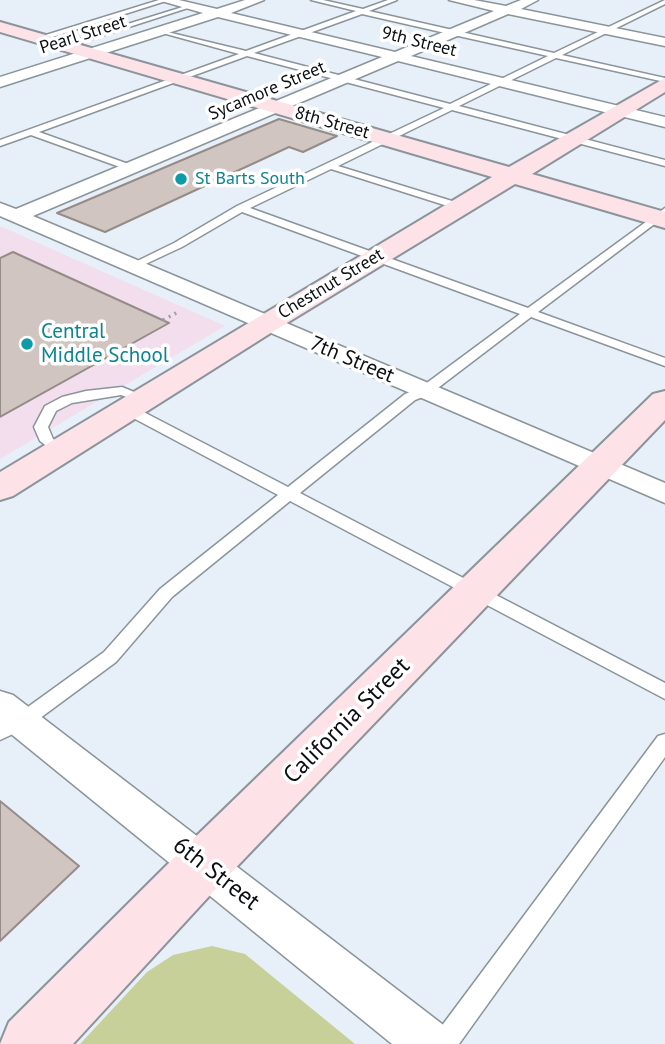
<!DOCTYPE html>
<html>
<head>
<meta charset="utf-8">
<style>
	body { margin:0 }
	canvas { display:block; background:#e7f0f8 }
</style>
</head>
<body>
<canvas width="665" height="1044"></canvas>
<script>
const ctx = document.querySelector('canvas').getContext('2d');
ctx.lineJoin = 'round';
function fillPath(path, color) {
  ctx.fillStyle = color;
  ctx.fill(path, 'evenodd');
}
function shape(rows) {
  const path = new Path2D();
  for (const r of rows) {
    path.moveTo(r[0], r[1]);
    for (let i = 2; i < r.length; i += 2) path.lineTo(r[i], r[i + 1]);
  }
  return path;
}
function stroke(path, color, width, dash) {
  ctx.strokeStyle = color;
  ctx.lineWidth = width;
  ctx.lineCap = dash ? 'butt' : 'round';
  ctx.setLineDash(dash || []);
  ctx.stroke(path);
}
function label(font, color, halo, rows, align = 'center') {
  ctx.font = font + ' "PT Sans",sans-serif';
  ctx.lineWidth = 7;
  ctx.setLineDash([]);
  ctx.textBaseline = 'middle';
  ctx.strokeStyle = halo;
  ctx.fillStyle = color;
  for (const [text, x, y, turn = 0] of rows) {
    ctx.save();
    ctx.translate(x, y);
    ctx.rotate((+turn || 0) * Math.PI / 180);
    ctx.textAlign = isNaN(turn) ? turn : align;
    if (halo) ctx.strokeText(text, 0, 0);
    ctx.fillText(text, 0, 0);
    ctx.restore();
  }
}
fillPath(shape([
	[0,226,225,326,0,459]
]), '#f2deed');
fillPath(shape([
	[212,946,245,954,355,1044,80,1044,147,972,173,955]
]), '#c7d099');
const building = shape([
	[279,119,337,136,303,152,289,147,105,232,57,213,279,119],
	[13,252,169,323,0,417,0,258,13,252],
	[0,801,79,866,0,941,0,801]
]);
fillPath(building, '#d0c5c0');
stroke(building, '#968c87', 2);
const lane = shape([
	[159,0,169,0,43,40,36,38,159,0],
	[311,0,323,0,363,9,388,0,397,0,369,11,554,53,665,0,665,4,562,55,665,78,665,82,556,58,459,106,665,160,665,166,452,110,338,166,465,205,465,209,457,209,331,169,250,208,528,308,665,208,665,216,538,312,665,358,665,366,531,317,430,394,415,400,300,493,665,683,665,699,290,501,172,597,116,662,28,727,0,740,0,723,14,717,104,652,160,589,278,495,122,412,120,409,122,406,132,406,288,487,405,394,420,388,520,314,242,212,182,247,137,268,127,266,174,243,237,206,444,108,247,56,39,132,134,166,134,170,128,170,31,135,0,146,0,140,239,54,159,32,159,30,246,51,356,11,311,0],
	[362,14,454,35,548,56,450,104,254,53,362,14],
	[189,5,194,6,67,47,60,45,189,5],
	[122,387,151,399,144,403,121,395,72,403,56,411,48,427,53,439,66,447,68,450,66,453,56,453,40,441,34,427,45,406,62,397,86,391,122,387],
	[665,734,665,757,459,1044,432,1044,435,1035,658,736,665,734]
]);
const street = shape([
	[158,0,179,0,217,9,245,0,264,0,231,13,395,52,494,11,449,0,474,0,506,6,521,0,538,0,521,9,665,38,665,46,508,14,411,56,665,117,665,127,398,61,33,216,665,483,665,503,0,216,0,203,16,209,382,57,218,17,0,87,0,77,203,13,158,0],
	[0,691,13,695,446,1027,453,1044,392,1044,0,725,0,691]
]);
const secondary = shape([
	[0,22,509,167,665,78,665,92,532,174,665,212,665,228,515,184,277,329,13,496,0,500,0,472,492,177,0,32,0,22],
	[665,391,665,420,223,881,73,1044,0,1044,9,1022,185,847,653,394,665,391]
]);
stroke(lane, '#8b949b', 3);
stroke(street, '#8b949b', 3);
stroke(secondary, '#8b949b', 4);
stroke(shape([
	[163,320,180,311]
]), '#9ca3a9', 3.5, [2, 4.5]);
fillPath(lane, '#fff');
fillPath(street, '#fff');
fillPath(secondary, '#fde2e7');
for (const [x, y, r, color] of [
	[181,179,7,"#0f9aa8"],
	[27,344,7,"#0f9aa8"]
]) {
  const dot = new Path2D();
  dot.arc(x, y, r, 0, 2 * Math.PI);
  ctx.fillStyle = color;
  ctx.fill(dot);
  stroke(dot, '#fff', 2.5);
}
label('18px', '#0c0f12', '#fff', [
	["Pearl Street",83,35,-18],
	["9th Street",419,42,14],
	["Sycamore Street",267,91,-23],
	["8th Street",332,123,16],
	["Chestnut Street",331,284,-31]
]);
label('18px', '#0d838f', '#fff', [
	["St Barts South",195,179]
], 'left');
label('21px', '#0d838f', '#fff', [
	["Central",41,332],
	["Middle School",41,356]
], 'left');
label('21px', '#0c0f12', '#fff', [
	["7th Street",352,360,23]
]);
label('24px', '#0c0f12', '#fff', [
	["California Street",347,721,-45],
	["6th Street",216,874,38]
]);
</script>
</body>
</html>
